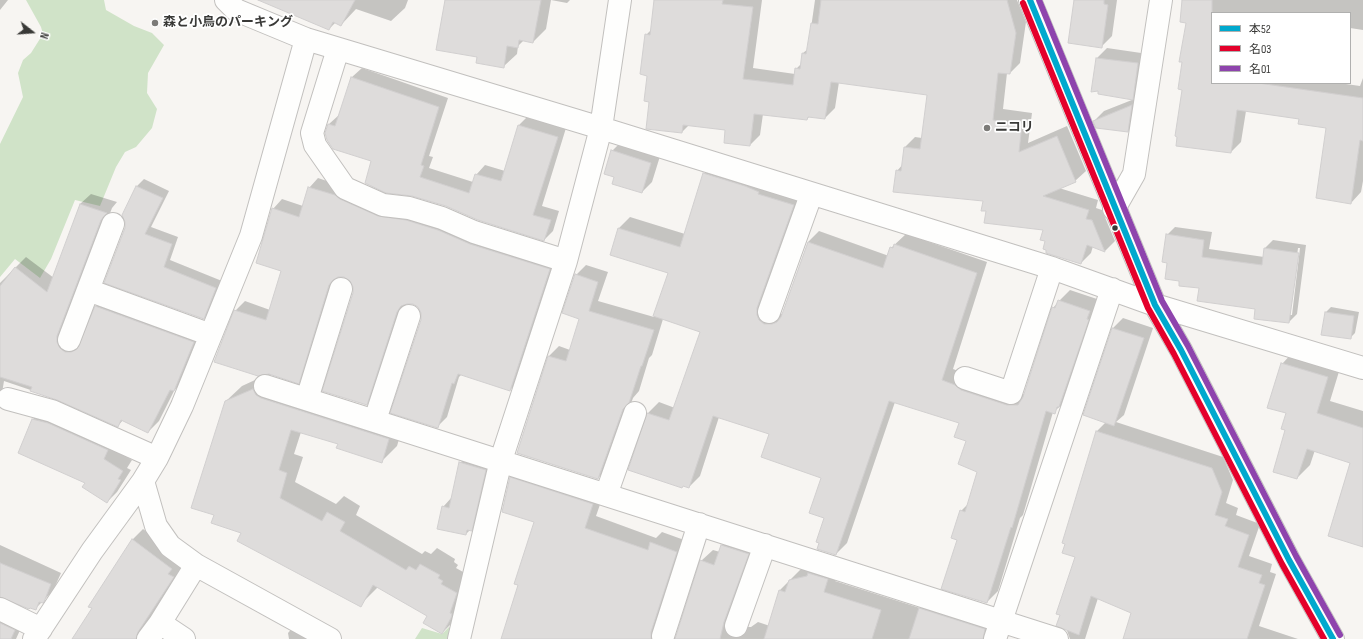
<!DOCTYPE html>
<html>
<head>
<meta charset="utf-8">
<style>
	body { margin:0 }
	#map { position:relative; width:1363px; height:639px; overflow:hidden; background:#f7f5f2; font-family:"Sofia Sans Condensed","Noto Sans JP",sans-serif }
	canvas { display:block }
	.legend { position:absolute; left:1211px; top:12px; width:140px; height:72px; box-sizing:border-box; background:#fff; border:1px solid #b0b0af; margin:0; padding:5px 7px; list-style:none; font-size:12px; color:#393937 }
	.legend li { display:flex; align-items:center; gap:8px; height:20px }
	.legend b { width:20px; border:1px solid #b0b0af }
	.north { position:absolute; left:12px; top:12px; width:40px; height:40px; -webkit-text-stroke:3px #fff; paint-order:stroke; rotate:107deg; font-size:11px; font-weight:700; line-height:16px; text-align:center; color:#393937 }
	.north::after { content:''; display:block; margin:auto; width:14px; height:18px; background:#393937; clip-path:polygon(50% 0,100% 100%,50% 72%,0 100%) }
</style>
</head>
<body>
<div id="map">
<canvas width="1363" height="639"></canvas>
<ul class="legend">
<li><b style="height:5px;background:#00a9ce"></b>本52</li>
<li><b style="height:5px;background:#e4002b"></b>名03</li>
<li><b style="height:5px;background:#8e44ad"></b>名01</li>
</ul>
<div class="north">N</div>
</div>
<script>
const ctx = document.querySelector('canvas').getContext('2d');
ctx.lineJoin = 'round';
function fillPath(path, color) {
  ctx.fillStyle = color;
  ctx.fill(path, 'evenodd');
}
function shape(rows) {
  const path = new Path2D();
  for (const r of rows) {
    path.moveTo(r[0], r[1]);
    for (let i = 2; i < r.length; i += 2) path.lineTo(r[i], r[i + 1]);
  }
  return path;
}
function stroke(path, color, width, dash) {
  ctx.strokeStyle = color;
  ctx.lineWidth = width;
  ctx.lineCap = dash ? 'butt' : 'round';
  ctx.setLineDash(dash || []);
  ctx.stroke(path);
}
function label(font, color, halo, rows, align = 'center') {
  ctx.font = font + ' "Sofia Sans Condensed","Noto Sans JP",sans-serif';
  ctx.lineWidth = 3.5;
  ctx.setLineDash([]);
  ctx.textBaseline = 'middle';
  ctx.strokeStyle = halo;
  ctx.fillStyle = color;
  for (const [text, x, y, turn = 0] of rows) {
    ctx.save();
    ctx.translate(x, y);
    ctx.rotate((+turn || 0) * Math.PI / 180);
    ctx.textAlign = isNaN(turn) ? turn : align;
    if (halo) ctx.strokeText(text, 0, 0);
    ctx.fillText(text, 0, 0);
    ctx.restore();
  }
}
fillPath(shape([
	[26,0,104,0,106,10,134,26,152,33,164,45,148,73,147,93,157,109,152,128,136,147,125,152,116,167,100,206,75,200,51,259,40,278,15,259,0,277,0,144,23,97,18,73,23,60,31,53,43,34,41,27],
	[449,627,455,633,453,639,415,639,422,628,442,634]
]), '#d0e3c8');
fillPath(shape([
	[0,0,8,0,0,10],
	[282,0,408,0,405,8,391,21,356,9,341,25,336,22,329,29],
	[446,0,570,0,567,3,551,0,546,29,533,42,524,40,518,46,517,54,504,66,478,57],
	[657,0,762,0,753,68,795,74,796,69,802,63,803,53,808,49,815,0,1017,0,1026,22,1020,63,1010,73,1007,73,1003,109,1032,113,1028,143,1067,126,1086,171,1075,181,1059,188,1098,200,1096,208,1102,210,1115,241,1105,251,1093,246,1091,253,1081,263,1047,241,1044,229,987,210,984,200,897,171,903,164,905,147,915,137,922,138,928,94,839,82,835,108,825,118,810,116,807,119,763,114,760,135,750,145,726,130,689,125,682,132,651,101,646,35,651,30],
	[1075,0,1117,0,1112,36,1101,47],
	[1183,0,1363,0,1363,30,1350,28,1350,13,1212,13,1212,83,1339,83,1360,86,1363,78,1363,181,1361,192,1351,203,1327,127,1301,119,1246,111,1241,142,1231,152,1183,89,1187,22],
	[1107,48,1148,54,1143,89,1133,99,1097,58],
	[362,68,448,98,429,156,433,157,429,168,473,182,476,175,485,165,505,171,519,125,528,116,566,128,542,206,559,211,553,231,544,240,373,160,329,124,339,115,352,77],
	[1142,96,1138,121,1128,131,1094,121,1104,111],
	[622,141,661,153,652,182,642,192,616,177,612,151],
	[715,163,804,194,776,313,783,314,808,242,819,231,889,256,891,248,906,234,987,262,953,369,1019,394,1025,394,1053,308,1059,301,1070,290,1100,300,1066,402,1053,412,1023,515,1020,518,998,591,987,602,958,539,961,511,969,503,978,471,960,422,895,402,847,543,836,554,826,517,822,477,771,434,719,417,700,476,689,487,629,470,648,413,659,402,675,408,701,332,663,319,652,355,649,358,639,391,633,398,608,468,598,478,518,453,549,356,559,346,570,350,580,318,576,275,586,265,608,272,598,301,654,317,669,273,611,254,619,228,630,217,685,234,704,174],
	[318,178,559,260,520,380,510,390,462,374,459,377,447,417,437,427,422,314,419,307,413,303,406,303,376,395,366,404,354,286,351,280,345,276,338,276,308,373,298,382,269,373,272,379,404,423,397,446,381,462,339,444,301,432,294,454,303,457,295,482,336,504,344,496,360,506,356,515,422,554,425,551,431,554,437,548,455,559,454,562,458,565,456,568,472,577,458,617,442,633,428,615,378,587,360,605,215,514,225,402,242,386,268,374,235,311,245,301,270,310,282,270,273,209,282,199,303,206,309,188],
	[144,179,169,191,151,227,178,237,170,260,222,281,211,311,204,318,126,229,126,221,123,215,137,186],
	[91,194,117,202,112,208,68,324,81,342,96,307,107,296,204,331,185,379,174,391,159,421,148,432,123,420,118,426,57,399,4,381,0,405,0,283,26,257,54,278,80,204],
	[1175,227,1212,232,1209,249,1264,257,1265,248,1273,240,1306,245,1297,314,1289,322,1180,280,1168,262,1167,235],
	[1298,248,1300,248,1292,315,1290,315],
	[1331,307,1359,312,1355,333,1350,338,1326,312],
	[1123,318,1153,328,1124,415,1116,422,1223,457,1233,480,1226,503,1238,508,1236,515,1260,524,1249,556,1272,564,1270,572,1276,574,1259,626,1298,639,1124,639,1132,612,1098,598,1085,639,1070,639,1061,614,1076,557,1066,543,1063,542,1097,431,1106,422,1084,415,1113,328],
	[1295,350,1341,365,1330,401,1363,411,1363,546,1337,506,1351,462,1315,450,1310,465,1297,478,1286,430,1287,412,1282,364],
	[43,409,132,460,127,468,131,470,117,492,107,502,87,482,19,452,33,419],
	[470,453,495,460,481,519,466,534,443,507,452,497,460,463],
	[522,467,604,493,596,516,656,538,662,532,687,541,671,637,677,637,701,561,713,550,720,552,722,545,733,534,759,542,743,627,751,627,758,622,770,626,780,590,801,569,839,568,835,581,920,608,931,597,996,618,989,639,509,639,520,585,535,521,511,478],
	[143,529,182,558,183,567,148,621,145,627,151,639,73,639,94,608,89,606,133,539],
	[0,545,61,573,53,591,35,609,0,596],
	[0,604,25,619,16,639,0,639],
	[297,623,326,639,289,639,288,633]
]), '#0003');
const building = shape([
	[258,0,355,0,341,26,333,22,329,30,258,0],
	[445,0,541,0,533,43,519,40,518,48,507,46,504,68,476,63,477,57,436,50,445,0],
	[654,0,723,0,722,4,753,7,743,79,793,85,795,68,800,69,802,53,806,54,811,23,818,24,821,0,1007,0,1016,33,1010,74,998,73,993,120,1022,124,1019,152,1057,136,1076,182,1043,196,1089,210,1086,219,1092,220,1105,252,1087,245,1081,264,1046,253,1046,250,1043,249,1045,241,1040,240,1043,230,984,223,986,211,981,211,983,201,893,192,896,170,901,171,904,147,920,149,927,95,831,82,825,119,808,117,807,120,754,114,750,146,724,143,725,130,683,125,682,133,646,129,649,102,644,101,647,76,640,74,645,34,650,35,654,0],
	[1074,0,1104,0,1104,4,1108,5,1102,48,1068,43,1074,0],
	[1182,0,1212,0,1212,83,1258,83,1363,98,1363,141,1360,140,1351,204,1316,198,1326,128,1298,124,1299,119,1237,110,1231,153,1176,146,1177,137,1175,136,1182,90,1178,89,1182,62,1179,62,1186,23,1180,22,1182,0],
	[1096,58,1138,63,1133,100,1098,94,1098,91,1091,92,1096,58],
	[351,77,439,107,421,165,424,166,420,177,469,193,475,174,501,181,518,125,558,137,533,215,551,220,544,241,478,220,446,206,412,196,386,193,365,183,371,161,333,149,327,140,325,133,328,124,335,126,351,77],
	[1132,105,1128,132,1096,128,1093,121,1132,105],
	[611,150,651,163,642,193,612,184,614,177,604,174,611,150],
	[703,173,745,186,759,192,758,194,794,205,757,308,757,315,759,320,764,324,772,324,777,322,781,317,808,242,883,268,890,247,893,248,894,244,977,273,942,380,955,385,961,390,1007,405,1018,405,1023,397,1052,307,1055,308,1058,300,1090,311,1087,319,1089,320,1059,407,1057,407,1055,414,1046,411,1012,528,1011,527,987,603,941,589,957,540,951,538,960,510,965,512,977,472,958,464,966,441,954,437,959,423,889,401,836,555,817,549,819,543,816,542,824,518,809,513,821,478,761,457,769,434,713,416,689,488,683,486,682,488,628,470,647,413,669,420,700,332,653,316,668,273,610,255,618,228,680,247,703,173],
	[136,186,163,198,145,234,172,244,164,267,216,288,204,319,104,283,125,228,125,222,122,215,136,186],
	[308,187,335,195,340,199,378,216,406,220,438,230,470,244,550,269,510,391,458,374,454,384,452,383,438,428,390,413,421,320,421,313,418,307,413,304,407,304,401,306,397,312,367,405,322,391,353,293,353,287,350,281,344,277,338,277,333,280,329,285,299,384,269,374,258,376,214,362,234,310,266,320,281,271,256,263,272,208,299,217,308,187],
	[80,204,107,213,101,220,57,336,57,342,60,348,65,352,71,352,77,349,95,306,194,342,174,391,170,390,148,433,121,420,118,427,57,400,30,391,32,387,0,377,0,286,15,267,47,292,80,204],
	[1166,234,1204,240,1202,257,1262,265,1264,248,1299,253,1289,323,1254,319,1255,309,1197,301,1199,288,1179,286,1179,281,1165,279,1167,263,1162,262,1166,234],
	[575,274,598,282,589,311,654,330,642,366,641,366,629,403,623,409,598,479,517,453,548,356,566,361,579,319,562,313,575,274],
	[1325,312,1354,316,1351,339,1321,335,1325,312],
	[1112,328,1144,338,1114,426,1083,415,1112,328],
	[1281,363,1328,377,1317,413,1363,428,1363,547,1328,536,1350,463,1307,449,1297,479,1273,472,1285,430,1281,429,1286,413,1267,408,1281,363],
	[253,389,256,395,261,398,389,439,382,463,336,448,338,444,291,430,279,470,287,473,280,498,322,521,327,512,345,522,340,531,406,570,409,566,416,570,420,564,440,575,438,578,443,581,441,584,457,593,450,613,452,614,451,618,442,634,423,623,427,616,373,585,361,607,237,541,241,533,211,523,214,515,191,508,225,401,253,389],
	[32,419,48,423,108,450,104,459,123,471,118,479,121,480,107,503,82,487,85,483,18,453,32,419],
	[1096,431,1212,468,1222,492,1215,515,1228,519,1225,526,1249,535,1238,567,1262,575,1259,583,1265,585,1247,639,1123,639,1131,613,1091,596,1079,635,1056,626,1060,615,1056,614,1075,557,1062,553,1065,544,1062,543,1096,431],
	[459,462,486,470,472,531,467,530,466,535,437,529,442,506,449,508,459,462],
	[510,477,593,504,585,528,648,550,650,542,677,552,651,632,651,639,501,639,518,585,514,584,534,522,502,512,510,477],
	[132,539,172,569,168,574,174,577,138,632,136,639,72,639,92,608,88,607,132,539],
	[721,545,749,554,724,622,720,639,675,639,700,560,714,565,721,545],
	[0,563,51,584,44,602,43,603,39,602,36,610,30,608,29,609,0,597,0,563],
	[808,573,828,579,824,592,881,610,872,639,764,639,779,590,785,592,789,580,807,576,808,573],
	[919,608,985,629,983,639,909,639,919,608],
	[0,623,15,630,11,639,0,639,0,623]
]);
fillPath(building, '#dedcdb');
stroke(building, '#d1cfcf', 1);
const minor = shape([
	[226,0,236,10,306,39,601,128,1052,268,1155,305,1363,368],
	[1030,0,1155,305,1181,350,1289,560,1333,639],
	[338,49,312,133,315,145,345,188,383,205,409,208,442,218,474,232,566,261],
	[1114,209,1134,174,1161,0],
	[88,290,211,335],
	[769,312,811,195],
	[69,340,113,224],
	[965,378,1011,393,1052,268],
	[265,386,1057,639],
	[8,399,52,411,157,458],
	[307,399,341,289],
	[375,420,409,316],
	[143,481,156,526,170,546,196,565,330,639],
	[606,495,635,413],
	[0,609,41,629],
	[160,623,184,639],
	[736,626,765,545],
	[663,636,699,524],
	[34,639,92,551,143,481,157,458,182,406,251,236,306,39],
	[148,639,160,623,196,565],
	[459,639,501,460,566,261,601,128,620,0],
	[995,639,1112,289]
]);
stroke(minor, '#c2c0be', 24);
stroke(minor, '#fefefd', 22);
stroke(shape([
	[1030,0,1155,305,1181,350,1289,560,1333,639]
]), '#00a9ce', 6);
stroke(shape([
	[1023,3,1148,308,1174,354,1282,564,1324,639]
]), '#e4002b', 6);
stroke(shape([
	[1039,0,1162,301,1188,346,1296,556,1340,635]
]), '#8e44ad', 6);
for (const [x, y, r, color] of [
	[155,23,4,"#7c7b78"],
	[987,128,4,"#7c7b78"],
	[1115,228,3.5,"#393937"]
]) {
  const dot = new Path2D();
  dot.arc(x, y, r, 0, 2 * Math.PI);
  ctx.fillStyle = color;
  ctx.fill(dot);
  stroke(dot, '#fff', 1.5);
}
label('bold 13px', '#393937', '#fff', [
	["森と小鳥のパーキング",163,23],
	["ニコリ",995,128]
], 'left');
</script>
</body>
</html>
